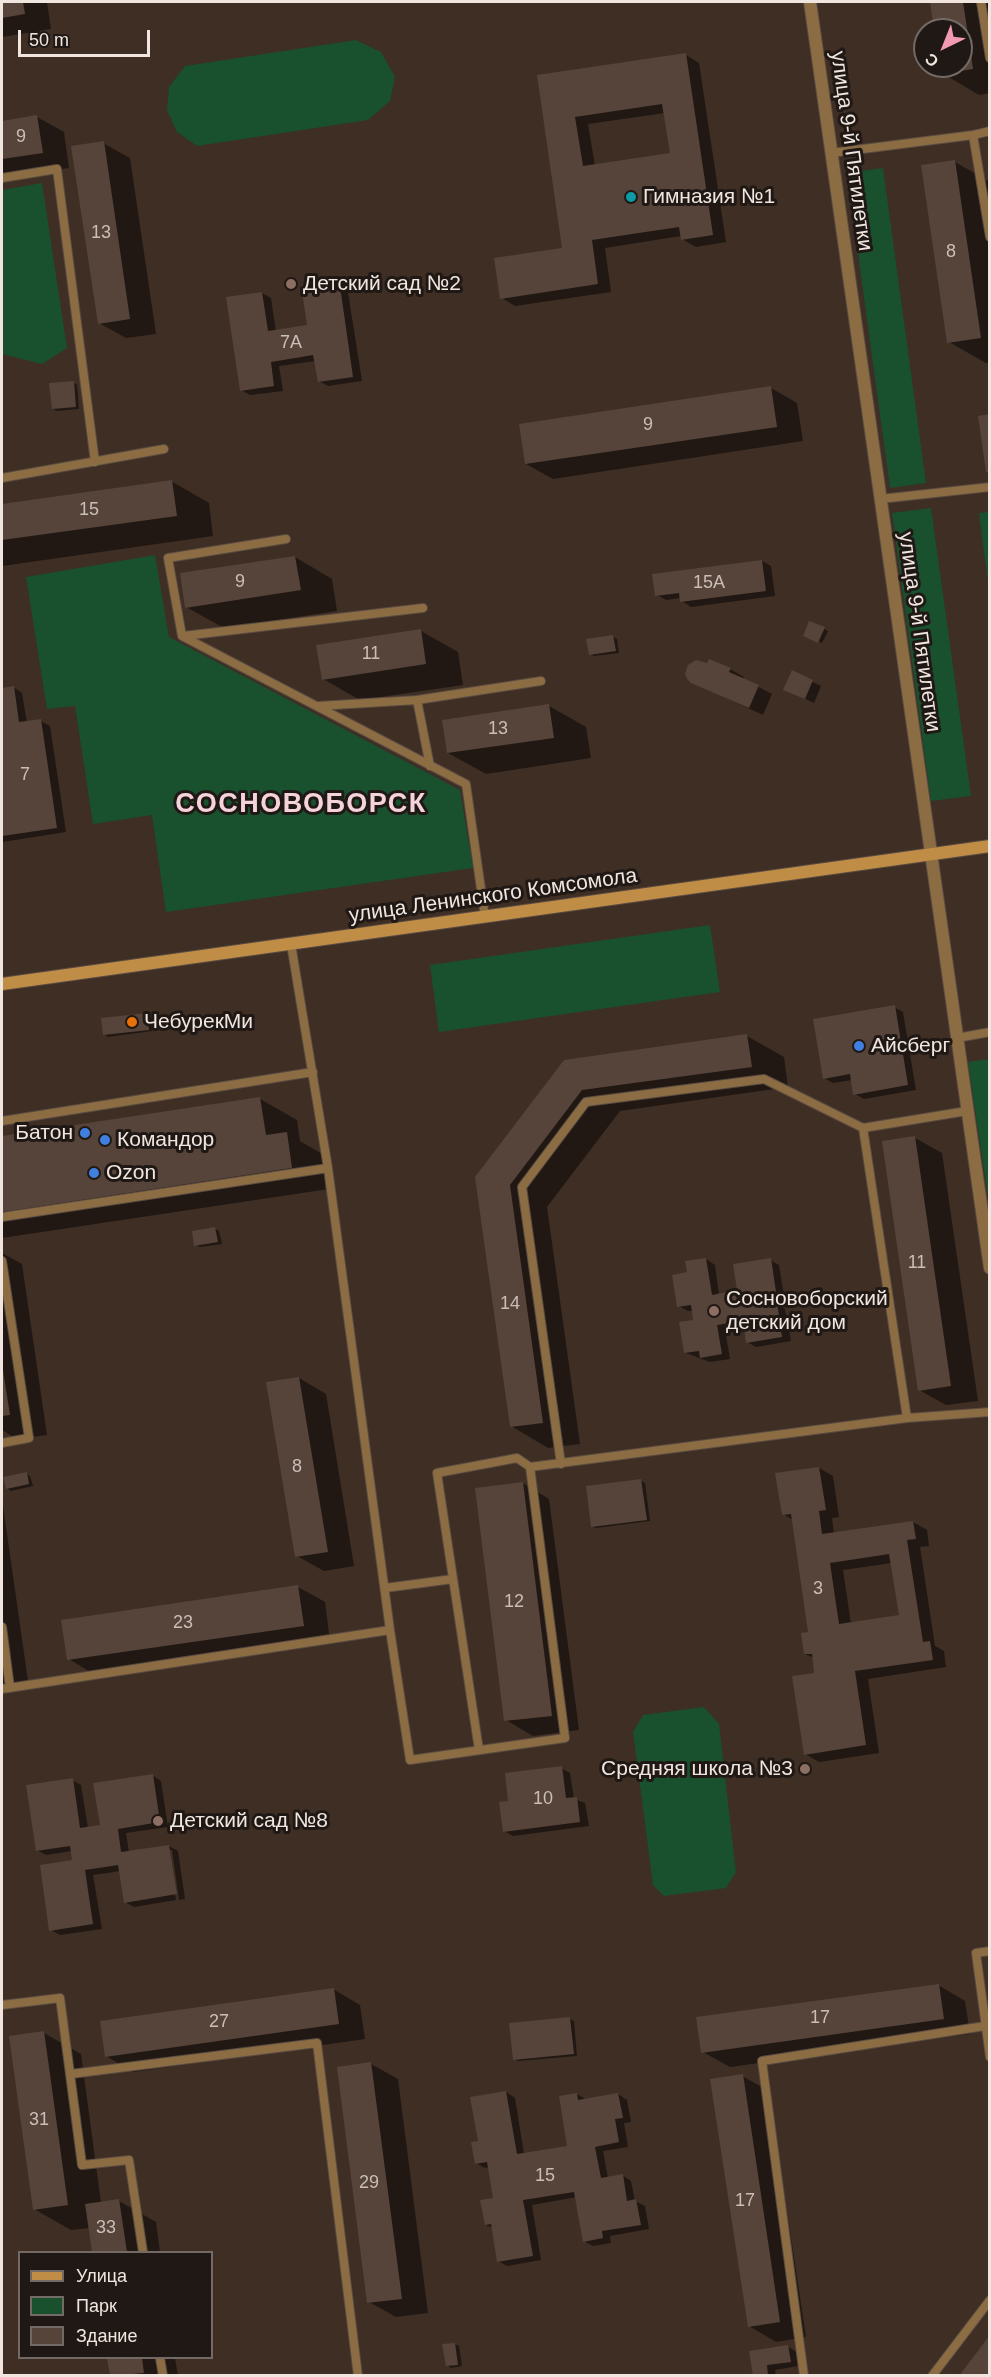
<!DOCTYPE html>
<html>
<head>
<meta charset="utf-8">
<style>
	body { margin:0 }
	#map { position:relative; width:991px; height:2377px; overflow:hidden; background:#3e2e24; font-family:Arial,sans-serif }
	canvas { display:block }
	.frame { position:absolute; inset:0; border:3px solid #f0e6df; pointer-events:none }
	.legend { position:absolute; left:18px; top:2251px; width:195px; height:108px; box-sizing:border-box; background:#1f1814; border:2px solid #736a65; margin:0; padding:8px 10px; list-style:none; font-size:18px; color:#f0e6df }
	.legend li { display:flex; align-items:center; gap:12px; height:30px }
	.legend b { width:30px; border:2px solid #736a65 }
	.north { position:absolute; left:913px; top:18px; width:60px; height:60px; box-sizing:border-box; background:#1f1814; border:2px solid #736a65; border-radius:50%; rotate:223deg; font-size:16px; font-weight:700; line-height:24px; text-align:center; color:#f0e6df }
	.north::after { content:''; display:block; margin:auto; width:21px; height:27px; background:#f19ab2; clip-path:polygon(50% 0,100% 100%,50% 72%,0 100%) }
	.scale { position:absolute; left:18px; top:30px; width:132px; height:27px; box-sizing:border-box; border:3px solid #f0e6df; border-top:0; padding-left:8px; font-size:18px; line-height:21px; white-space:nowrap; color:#f0e6df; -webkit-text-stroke:4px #1f1814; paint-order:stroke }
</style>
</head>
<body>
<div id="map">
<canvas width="991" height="2377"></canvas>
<div class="frame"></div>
<ul class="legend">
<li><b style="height:8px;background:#bf8d46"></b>Улица</li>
<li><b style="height:16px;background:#19502e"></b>Парк</li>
<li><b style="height:16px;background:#56443a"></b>Здание</li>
</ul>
<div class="north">С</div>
<div class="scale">50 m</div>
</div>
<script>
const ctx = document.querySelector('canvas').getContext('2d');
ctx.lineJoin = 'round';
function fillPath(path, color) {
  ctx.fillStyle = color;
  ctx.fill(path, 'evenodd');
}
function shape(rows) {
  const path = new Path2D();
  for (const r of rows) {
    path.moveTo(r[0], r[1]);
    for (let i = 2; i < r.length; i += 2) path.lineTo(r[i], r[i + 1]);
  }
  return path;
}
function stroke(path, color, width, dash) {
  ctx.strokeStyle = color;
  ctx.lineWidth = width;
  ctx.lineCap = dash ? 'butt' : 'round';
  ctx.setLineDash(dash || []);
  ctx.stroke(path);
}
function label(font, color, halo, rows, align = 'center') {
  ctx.font = font + ' Arial,sans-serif';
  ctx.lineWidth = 6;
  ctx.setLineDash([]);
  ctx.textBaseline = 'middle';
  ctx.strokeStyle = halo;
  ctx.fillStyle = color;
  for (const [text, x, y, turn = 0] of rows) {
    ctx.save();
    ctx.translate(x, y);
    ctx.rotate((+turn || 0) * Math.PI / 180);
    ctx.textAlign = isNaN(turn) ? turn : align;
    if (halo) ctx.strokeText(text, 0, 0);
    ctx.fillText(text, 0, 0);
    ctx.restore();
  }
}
fillPath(shape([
	[356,40,381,52,395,77,390,101,368,120,197,146,177,132,167,110,169,87,185,66],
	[883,168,926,483,890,488,847,173],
	[42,183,67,348,42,364,2,354,2,190],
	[931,508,971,796,931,801,892,513],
	[989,512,990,512,989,591,979,513],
	[155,555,169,637,460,790,473,868,166,912,152,815,93,824,75,706,47,709,26,577],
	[710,925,720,992,439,1032,430,965],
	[989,1059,990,1059,989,1203,968,1062],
	[704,1707,719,1724,736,1872,726,1888,664,1896,653,1885,633,1732,643,1715]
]), '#19502e');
fillPath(shape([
	[2,2,47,2,51,29,2,37],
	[932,2,990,2,990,93,979,95,942,73,941,66,961,66,961,30,936,30],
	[686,55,699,63,726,242,696,247,682,239,681,236,605,248,611,292,515,306,502,298,564,249,538,77],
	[665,113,671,154,595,166,588,124],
	[37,117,64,132,69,168,2,178,2,122],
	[103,143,130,158,156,334,126,338,99,323],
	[955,162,990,182,990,363,986,363,949,342],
	[338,281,347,286,362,381,328,386,319,381,316,361,279,366,283,391,250,395,241,390,262,293,271,298,276,332,309,327],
	[73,382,77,385,79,409,57,411,53,409],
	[771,388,797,403,803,441,553,479,526,464],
	[171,481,209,503,213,536,2,566,2,505],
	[295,557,332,579,337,611,224,628,186,607],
	[762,561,771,566,775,596,691,607,682,601,681,598,666,600,657,595],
	[824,629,828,631,822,643,809,638],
	[421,631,458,652,463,685,360,700,323,679],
	[613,637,617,639,619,653,594,656,590,654],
	[730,669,744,677,743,679,772,694,763,715,692,682],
	[792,672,821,686,814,703,785,689],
	[13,687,22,693,27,723,41,721,50,726,66,832,2,842,2,689],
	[549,706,586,727,591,758,486,774,448,753],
	[894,1007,903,1012,916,1090,864,1099,855,1094,852,1080,833,1083,824,1078],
	[147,1014,151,1017,152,1031,108,1037,104,1034],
	[747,1036,784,1057,788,1087,620,1111,547,1207,580,1444,548,1448,511,1426,476,1178,564,1061],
	[260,1099,297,1120,300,1141,324,1155,329,1189,2,1238,2,1138],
	[915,1138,942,1153,978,1401,946,1405,919,1390],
	[215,1229,219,1231,222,1244,200,1247,196,1245],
	[2,1253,22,1264,47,1435,17,1439,2,1430],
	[706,1259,715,1265,719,1295,739,1292,770,1260,779,1265,784,1296,771,1298,771,1304,776,1304,785,1309,791,1341,756,1347,747,1342,745,1326,725,1329,730,1359,710,1362,686,1353,695,1321,693,1311,688,1311,679,1306,689,1273],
	[299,1378,326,1394,354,1566,324,1571,297,1556],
	[819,1468,833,1476,839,1517,832,1518,834,1534,913,1522,927,1530,929,1546,920,1547,935,1646,944,1651,946,1667,868,1679,879,1753,819,1762,805,1754,816,1674,814,1658,805,1654,810,1633,793,1520,783,1514],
	[892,1563,900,1616,851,1624,843,1570],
	[26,1473,30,1476,33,1486,11,1491,7,1488],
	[641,1481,645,1483,650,1521,596,1528,592,1526],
	[523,1483,549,1499,579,1730,533,1736,506,1720],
	[2,1499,28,1681,2,1684],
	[298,1587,325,1602,330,1641,95,1675,69,1659],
	[561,1768,570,1773,574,1799,585,1803,589,1826,513,1836,504,1831,510,1802],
	[152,1775,161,1781,168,1827,126,1833,129,1852,169,1846,178,1851,185,1899,179,1900,172,1850,168,1850,176,1900,134,1907,125,1902,121,1871,93,1875,102,1929,60,1935,51,1930,74,1862,72,1851,46,1855,37,1850,72,1780,81,1785,88,1828,101,1826],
	[938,1985,965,2001,970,2034,730,2067,703,2052],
	[333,1989,360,2005,365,2039,133,2072,106,2056],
	[570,2019,574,2021,577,2056,518,2061,514,2059],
	[44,2033,81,2054,101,2203,119,2201,156,2222,160,2252,94,2252,90,2228,71,2230,34,2209],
	[371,2064,398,2079,428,2313,396,2317,369,2302],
	[742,2076,769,2091,806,2337,776,2342,749,2326],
	[506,2092,515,2098,524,2154,569,2147,577,2094,587,2100,618,2094,627,2100,631,2122,624,2123,628,2147,603,2151,608,2178,622,2175,631,2181,635,2201,645,2206,649,2229,610,2236,611,2243,593,2246,584,2241,577,2197,532,2205,541,2260,507,2266,498,2261,493,2228,486,2225,495,2199,489,2167,485,2168,476,2163,480,2142],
	[455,2344,459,2346,462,2366,451,2368,447,2365],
	[788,2347,797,2352,799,2366,775,2370,776,2376,755,2376],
	[109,2358,175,2358,178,2376,111,2376]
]), '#0007');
fillPath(shape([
	[2,2,23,2,25,14,2,18],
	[930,2,963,2,973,69,941,74,940,66,961,66,961,30,934,30],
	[686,53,713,235,681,240,679,227,592,240,598,284,500,299,494,258,562,248,537,75],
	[662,104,670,153,583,166,575,117],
	[37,115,43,153,2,159,2,121],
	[104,141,130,319,98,324,71,146],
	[955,160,981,338,947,343,921,165],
	[339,279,353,377,318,382,313,355,271,362,274,386,240,391,226,297,262,292,268,331,307,325,301,285],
	[74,381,76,407,52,409,49,383],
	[771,386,777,427,525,464,519,424],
	[990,414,990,472,986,472,978,416],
	[172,480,177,516,2,540,2,504],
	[295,556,301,590,185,608,180,573],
	[762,560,766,591,680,602,679,593,655,596,652,574],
	[809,621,825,627,818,643,803,636],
	[421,629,426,664,322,680,316,645],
	[613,635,616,651,589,655,586,639],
	[709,659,731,668,729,672,759,685,749,708,691,683,687,679,685,674,688,665,696,660,707,663],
	[792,670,813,680,805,699,783,690],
	[14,686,19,722,41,719,57,828,2,836,2,688],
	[549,704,554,738,447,753,442,720],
	[895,1005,908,1085,853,1095,850,1074,823,1079,813,1019],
	[147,1013,149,1030,103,1035,101,1018],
	[747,1034,752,1067,582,1090,510,1185,543,1423,510,1427,475,1177,564,1060],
	[260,1097,266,1135,287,1132,292,1168,2,1212,2,1136],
	[915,1136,951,1386,918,1391,882,1141],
	[215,1227,218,1242,194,1246,192,1231],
	[706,1258,712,1295,737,1290,733,1264,771,1258,776,1292,762,1294,764,1304,777,1302,782,1337,746,1343,743,1321,717,1325,722,1354,700,1358,699,1351,684,1353,679,1322,693,1320,691,1305,677,1307,672,1275,687,1272,685,1261],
	[2,1364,10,1415,2,1416],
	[299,1377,328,1552,295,1557,266,1382],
	[819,1467,826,1510,819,1511,822,1534,913,1521,916,1539,907,1540,923,1642,930,1641,933,1660,855,1671,866,1745,804,1755,792,1676,814,1673,812,1654,804,1654,801,1633,808,1632,791,1514,782,1515,775,1473],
	[889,1554,899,1615,839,1624,830,1563],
	[27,1472,29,1484,6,1489,3,1477],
	[641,1479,647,1520,591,1527,586,1486],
	[523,1482,552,1716,504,1721,475,1488],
	[298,1585,304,1626,67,1660,61,1620],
	[562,1766,566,1798,577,1797,580,1822,503,1832,499,1802,508,1801,505,1773],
	[153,1774,160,1822,118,1829,121,1852,169,1845,177,1894,124,1903,118,1865,85,1870,93,1924,49,1931,40,1865,72,1860,70,1846,36,1851,26,1785,73,1778,80,1828,100,1825,93,1783],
	[939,1984,944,2019,701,2053,696,2017],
	[334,1988,339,2024,105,2057,100,2021],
	[570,2017,574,2054,513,2060,509,2023],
	[44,2031,68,2205,33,2210,9,2036],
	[371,2062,402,2299,367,2303,337,2067],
	[743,2074,780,2322,748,2327,710,2079],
	[506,2091,517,2154,567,2146,559,2096,577,2093,578,2100,618,2093,623,2118,615,2119,619,2142,595,2147,601,2178,623,2174,627,2201,636,2199,641,2225,602,2231,603,2238,583,2242,574,2192,523,2200,533,2256,497,2262,491,2224,485,2225,480,2200,493,2198,487,2162,475,2164,471,2142,478,2141,470,2097],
	[119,2199,127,2252,92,2252,85,2204],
	[990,2335,990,2376,959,2376],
	[455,2343,458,2365,446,2366,442,2344],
	[788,2345,791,2362,767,2365,768,2376,753,2376,749,2351],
	[107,2358,142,2358,144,2373,110,2376]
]), '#56443a');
const service = shape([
	[981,2,990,58],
	[973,135,990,237],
	[831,153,973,135,990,131],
	[2,178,57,169,95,462],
	[2,478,164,449],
	[880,499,990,487],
	[286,539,168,558,182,636,466,784,485,917],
	[183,636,423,608],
	[417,700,430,766],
	[318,706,417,700,541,681],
	[291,944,328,1168,390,1630,410,1760,565,1738,530,1467],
	[957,1038,990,1032],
	[2,1121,313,1072],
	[863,1128,907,1418],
	[2,1217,328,1168],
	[2,1443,29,1438,2,1261],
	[561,1464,522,1187,586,1102,764,1079,863,1128,967,1111],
	[385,1588,453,1579],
	[2,1627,10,1688],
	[2,1689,390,1630],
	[479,1750,437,1473,517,1458,530,1467,907,1418,990,1412],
	[990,1951,976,1953,990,2057],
	[2,2005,60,1998,82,2165,129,2160,143,2252],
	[71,2074,317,2043,358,2376],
	[160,2358,163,2376],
	[804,2376,762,2061,985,2026],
	[932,2376,990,2300]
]);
const tertiary = shape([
	[810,2,990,1268]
]);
const secondary = shape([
	[2,984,990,846]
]);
stroke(service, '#5a4b42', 10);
stroke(tertiary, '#5a4b42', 14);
stroke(secondary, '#5a4b42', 14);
stroke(service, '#8c6d43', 8);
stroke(tertiary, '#8c6d43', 12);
stroke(secondary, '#bf8d46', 12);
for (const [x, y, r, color] of [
	[631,197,6,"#0f9aa8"],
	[291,284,6,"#8d6e63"],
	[132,1022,6,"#e8710a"],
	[859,1046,6,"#3f7fe0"],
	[85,1133,6,"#3f7fe0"],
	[105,1140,6,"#3f7fe0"],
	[94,1173,6,"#3f7fe0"],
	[714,1311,6,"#8d6e63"],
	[805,1769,6,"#8d6e63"],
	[158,1821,6,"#8d6e63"]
]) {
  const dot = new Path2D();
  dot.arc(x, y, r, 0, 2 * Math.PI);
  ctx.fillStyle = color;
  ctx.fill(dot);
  stroke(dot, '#1f1814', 2);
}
label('18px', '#cabeb6', null, [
	["9",21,137],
	["13",101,233],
	["8",951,252],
	["7А",291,343],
	["9",648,425],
	["15",89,510],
	["9",240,582],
	["15А",709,583],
	["11",371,654],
	["13",498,729],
	["7",25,775],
	["11",917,1263],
	["14",510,1304],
	["8",297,1467],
	["3",818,1589],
	["12",514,1602],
	["23",183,1623],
	["10",543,1799],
	["17",820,2018],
	["27",219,2022],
	["31",39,2120],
	["15",545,2176],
	["29",369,2183],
	["17",745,2201],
	["33",106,2228]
]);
label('21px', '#f0e6df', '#1f1814', [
	["улица 9-й Пятилетки",851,151,82],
	["улица 9-й Пятилетки",919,632,82],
	["улица Ленинского Комсомола",493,896,-8]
]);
label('21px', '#f0e6df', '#1f1814', [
	["Гимназия №1",643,197],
	["Детский сад №2",303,284],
	["ЧебурекМи",144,1022],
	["Айсберг",871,1046],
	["Батон",73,1133,"right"],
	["Командор",117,1140],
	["Ozon",106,1173],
	["Сосновоборский",726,1299],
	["детский дом",726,1323],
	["Средняя школа №3",793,1769,"right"],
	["Детский сад №8",170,1821]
], 'left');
ctx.letterSpacing = '1.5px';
label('bold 27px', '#f5d3db', '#1f1814', [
	["СОСНОВОБОРСК",301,805]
]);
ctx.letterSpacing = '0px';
</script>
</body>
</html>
